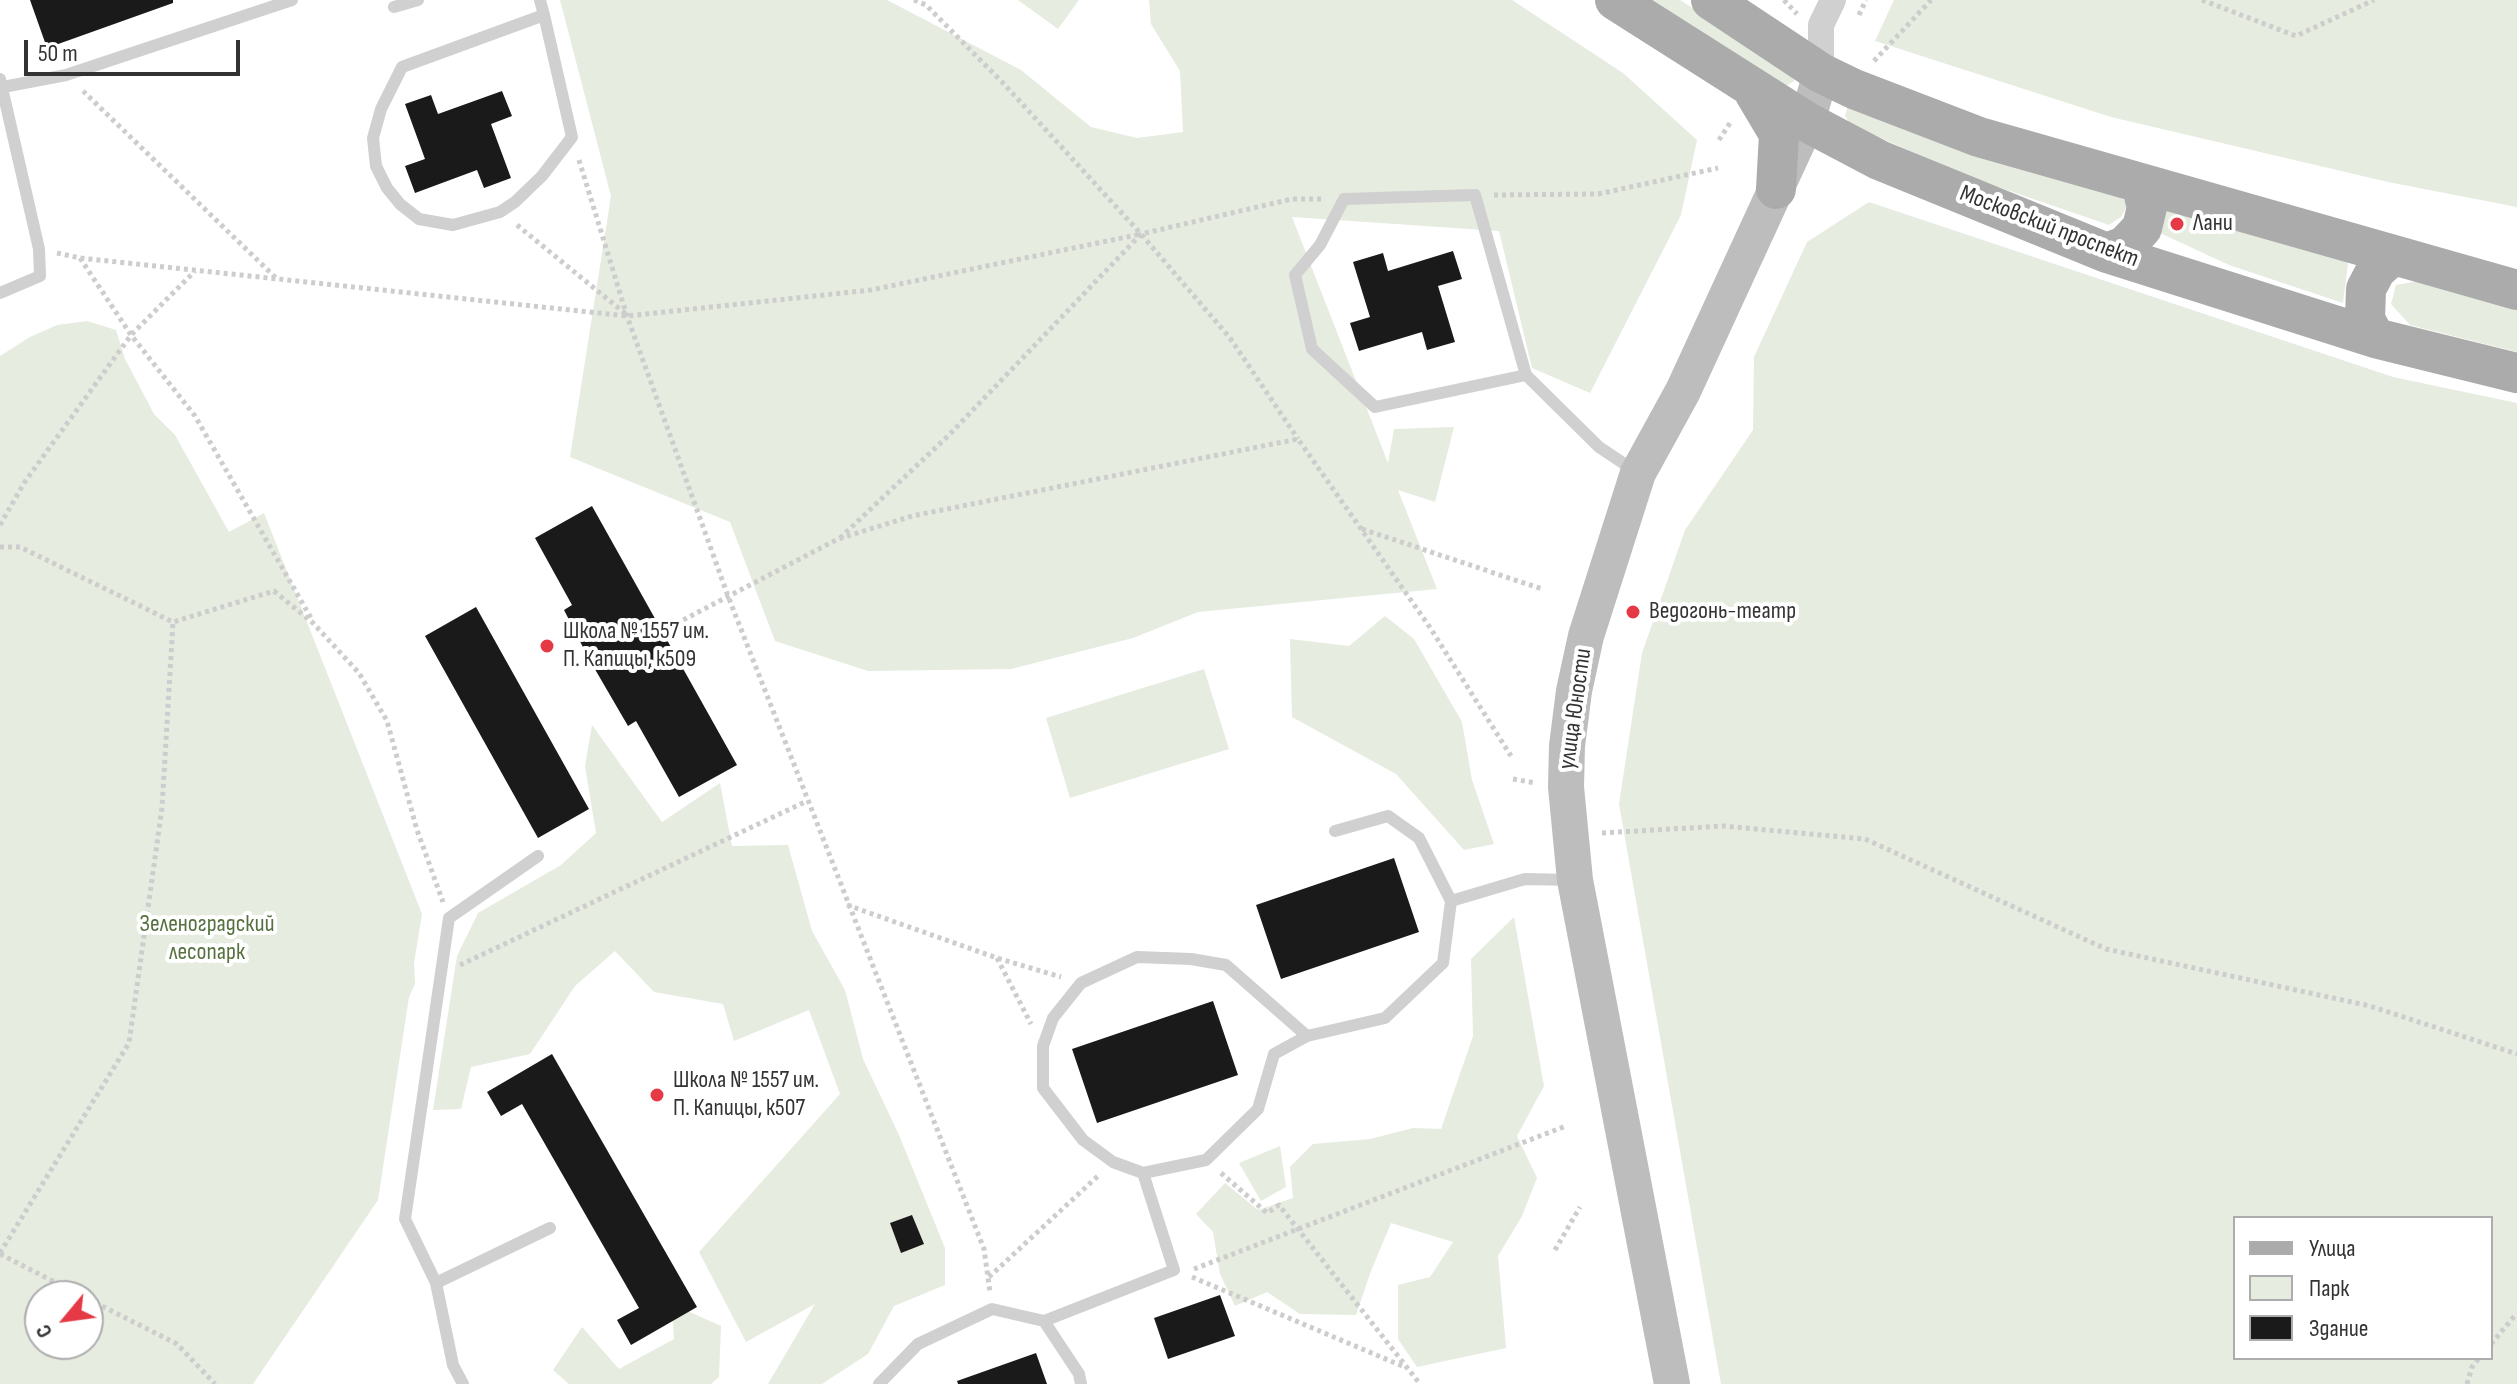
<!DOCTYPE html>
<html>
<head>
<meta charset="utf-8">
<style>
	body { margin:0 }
	#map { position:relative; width:2517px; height:1384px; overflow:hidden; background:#fff; font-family:"Sofia Sans Condensed",sans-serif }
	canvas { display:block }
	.legend { position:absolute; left:2233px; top:1216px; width:260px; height:144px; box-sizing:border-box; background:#fff; border:2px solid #adadad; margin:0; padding:10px 14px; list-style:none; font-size:24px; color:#333 }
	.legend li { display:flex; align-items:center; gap:16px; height:40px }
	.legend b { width:40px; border:2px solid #adadad }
	.north { position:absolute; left:24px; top:1280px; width:80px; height:80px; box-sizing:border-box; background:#fff; border:2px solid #adadad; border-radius:50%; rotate:241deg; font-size:22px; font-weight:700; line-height:32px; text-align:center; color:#333 }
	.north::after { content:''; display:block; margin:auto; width:28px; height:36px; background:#e63946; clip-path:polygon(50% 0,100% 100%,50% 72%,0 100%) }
	.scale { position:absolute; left:24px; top:40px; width:216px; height:36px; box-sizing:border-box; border:4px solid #333; border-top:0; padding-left:10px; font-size:24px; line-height:28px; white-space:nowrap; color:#333; -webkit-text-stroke:6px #fff; paint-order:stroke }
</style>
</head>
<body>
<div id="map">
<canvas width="2517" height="1384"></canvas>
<ul class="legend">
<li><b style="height:10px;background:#ababab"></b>Улица</li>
<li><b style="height:22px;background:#e6ecdf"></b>Парк</li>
<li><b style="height:22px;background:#1a1a1a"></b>Здание</li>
</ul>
<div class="north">С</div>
<div class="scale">50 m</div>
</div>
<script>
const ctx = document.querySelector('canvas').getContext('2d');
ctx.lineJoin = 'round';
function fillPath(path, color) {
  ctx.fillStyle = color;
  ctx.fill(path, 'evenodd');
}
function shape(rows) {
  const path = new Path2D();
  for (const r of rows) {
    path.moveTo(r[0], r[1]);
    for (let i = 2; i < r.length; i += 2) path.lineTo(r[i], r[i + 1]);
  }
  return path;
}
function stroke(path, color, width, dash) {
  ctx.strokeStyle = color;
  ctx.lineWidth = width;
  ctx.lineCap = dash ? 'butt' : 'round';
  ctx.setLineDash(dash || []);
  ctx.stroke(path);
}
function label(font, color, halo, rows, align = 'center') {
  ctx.font = font + ' "Sofia Sans Condensed",sans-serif';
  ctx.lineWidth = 8;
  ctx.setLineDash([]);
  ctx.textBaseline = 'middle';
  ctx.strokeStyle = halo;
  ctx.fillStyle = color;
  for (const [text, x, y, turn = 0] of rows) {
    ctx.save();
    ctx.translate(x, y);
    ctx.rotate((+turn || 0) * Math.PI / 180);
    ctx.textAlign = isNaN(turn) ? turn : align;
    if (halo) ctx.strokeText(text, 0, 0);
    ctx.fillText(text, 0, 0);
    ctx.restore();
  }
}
fillPath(shape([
	[560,0,887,0,1021,70,1091,127,1137,138,1183,132,1180,71,1151,24,1149,0,1512,0,1623,73,1697,140,1681,215,1590,393,1532,368,1499,231,1292,217,1388,463,1394,429,1454,427,1435,502,1398,490,1437,589,1198,612,1133,638,1011,669,868,671,775,641,730,522,570,457,611,196],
	[1018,0,1079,0,1058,29],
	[1646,0,1680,0,1787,67,1793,75,1794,81,1788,85,1781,86],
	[1894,0,2517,0,2517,207,2388,182,2111,117,1875,41],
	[1848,106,2119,192,2127,206,2121,217,2109,225,1972,178,1851,125,1845,116],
	[1869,202,2393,377,2517,403,2517,1384,1721,1384,1619,804,1642,653,1685,530,1753,430,1754,357,1807,242],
	[2235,1218,2491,1218,2491,1358,2235,1358],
	[2168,205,2349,256,2343,303,2229,265,2160,233],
	[2419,281,2517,308,2517,352,2410,325,2391,304,2396,285],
	[87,321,116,330,125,359,154,414,175,435,229,532,264,513,422,914,414,963,415,984,409,997,378,1200,253,1384,0,1384,0,356,30,337,57,325],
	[40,1296,88,1296,88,1344,40,1344],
	[1385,616,1414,639,1462,722,1472,780,1494,844,1464,850,1396,774,1292,717,1290,639,1349,646],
	[1204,669,1229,749,1070,798,1046,718],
	[592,725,662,822,720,783,732,846,788,845,812,931,845,990,863,1059,899,1135,945,1248,945,1285,894,1306,868,1354,822,1384,768,1384,815,1304,746,1342,699,1252,840,1094,809,1010,734,1041,723,1004,654,992,615,951,575,986,530,1054,471,1067,461,1109,433,1110,457,956,478,913,561,865,596,833,585,766],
	[1514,917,1544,1086,1517,1136,1537,1178,1522,1216,1498,1256,1506,1348,1417,1367,1398,1339,1398,1285,1430,1277,1453,1242,1391,1223,1371,1271,1356,1315,1300,1314,1267,1292,1235,1306,1220,1274,1213,1232,1196,1214,1225,1183,1258,1210,1293,1198,1290,1167,1313,1144,1370,1139,1413,1128,1441,1129,1473,1036,1471,959],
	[1280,1146,1286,1187,1261,1201,1239,1163],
	[672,1304,721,1326,719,1377,711,1384,569,1384,553,1370,582,1327,619,1369,674,1339]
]), '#e6ecdf');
fillPath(shape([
	[30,0,173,0,173,3,47,48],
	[502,91,512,116,491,124,511,178,484,188,477,170,415,193,405,166,425,159,405,104,431,95,438,114],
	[1453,251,1462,279,1438,286,1455,342,1427,350,1422,332,1359,351,1350,323,1370,317,1353,262,1383,253,1388,271],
	[592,506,737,765,679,797,636,721,628,726,589,659,564,610,572,605,535,538],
	[476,607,589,809,538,838,425,636],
	[1394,858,1419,932,1281,979,1256,905],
	[1213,1001,1238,1075,1097,1123,1072,1049],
	[552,1054,697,1307,631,1345,617,1320,639,1308,522,1104,501,1116,487,1092],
	[912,1215,924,1244,901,1253,890,1223],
	[1220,1295,1235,1336,1168,1359,1154,1318],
	[1036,1353,1047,1384,958,1384,957,1381]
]), '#1a1a1a');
stroke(shape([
	[914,0,926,5,1004,84,1141,234,1230,338,1298,439],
	[1784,0,1797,14],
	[2202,0,2296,36,2374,0],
	[1859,15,1866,0],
	[1874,61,1931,0],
	[83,91,277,279],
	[1719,140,1732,120],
	[579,160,627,316,728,596,984,1249,990,1292],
	[1494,195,1598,194,1718,168],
	[517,225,627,315],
	[57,253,80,258,627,316,871,290,1141,234],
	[80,258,131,335,195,416,311,618],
	[0,525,24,483,131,335,195,271],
	[1362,529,1542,589],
	[840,538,949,435,1141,234,1292,199,1323,199],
	[0,547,20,547,173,622,274,591,313,623,359,673,387,721,417,830,443,902],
	[662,631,838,539,912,516,1298,439,1429,626,1511,756],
	[1513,779,1536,783],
	[1602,833,1723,826,1865,839,2106,949,2370,1006,2517,1054],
	[847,905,997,958,1061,977],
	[997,958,1031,1024],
	[460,965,807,801],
	[1221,1173,1267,1213,1279,1205,1420,1384],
	[1555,1250,1580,1207],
	[0,1253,129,1043,162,808,173,622],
	[0,1254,82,1296],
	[1194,1269,1566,1126],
	[989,1277,1099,1175],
	[1192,1277,1407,1368],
	[88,1299,177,1344,215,1384],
	[2491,1344,2517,1313],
	[2467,1384,2472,1367,2479,1358]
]), '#cdcdcd', 5, [4, 4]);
stroke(shape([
	[540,0,544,15,572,137,542,176,515,202,500,212,453,225,419,219,400,204,387,188,376,166,373,138,381,109,402,67,544,15],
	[394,7,418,0],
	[0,79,39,249,40,276,0,293],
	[3,87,66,75,292,0],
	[1526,375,1475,195,1344,199,1320,245,1295,275,1312,349,1375,407,1526,375,1599,447,1635,471],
	[1451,901,1525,879,1571,880],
	[1143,1173,1113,1162,1083,1140,1043,1088,1043,1046,1053,1018,1081,983,1137,957,1191,959,1226,965,1307,1036],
	[436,1283,550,1228],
	[1044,1321,1174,1270,1143,1173,1206,1160,1258,1109,1274,1054,1307,1036,1385,1018,1443,963,1451,901,1419,838,1388,816,1335,831],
	[463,1384,453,1365,436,1283,405,1219,449,918,538,856],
	[879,1384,918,1344,992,1309,1044,1321,1079,1374,1081,1384]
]), '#d0d0d0', 12);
stroke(shape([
	[1821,73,1821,25,1833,0]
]), '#d0d0d0', 26);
stroke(shape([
	[1672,1384,1575,880,1566,787,1567,746,1574,691,1586,636,1638,473,1683,391,1776,189,1807,122,1821,73]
]), '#bdbdbd', 36);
stroke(shape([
	[1615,0,1807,122,1879,160,2107,253,2375,338,2517,373],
	[1711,0,1821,73,1854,89,1979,137,2517,290],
	[1754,92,1779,134,1776,189],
	[2107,253,2125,246,2142,228,2147,207,2141,185],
	[2375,338,2365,319,2366,289,2376,270,2392,256]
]), '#ababab', 40);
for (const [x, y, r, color] of [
	[2177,224,8,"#e63946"],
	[1633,612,8,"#e63946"],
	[547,646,8,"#e63946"],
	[657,1095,8,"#e63946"]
]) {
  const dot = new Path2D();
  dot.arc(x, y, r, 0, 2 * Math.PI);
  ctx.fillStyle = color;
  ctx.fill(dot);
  stroke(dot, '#fff', 3);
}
label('24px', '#333', '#fff', [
	["Лани",2193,224],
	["Ведогонь-театр",1649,612],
	["Школа № 1557 им.",563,632],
	["П. Капицы, к509",563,660],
	["Школа № 1557 им.",673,1081],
	["П. Капицы, к507",673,1109]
], 'left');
label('24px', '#333', '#fff', [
	["Московский проспект",2049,227,21],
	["улица Юности",1576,709,-82]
]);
label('24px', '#56703f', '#fff', [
	["Зеленоградский",207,925],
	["лесопарк",207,953]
]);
</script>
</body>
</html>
